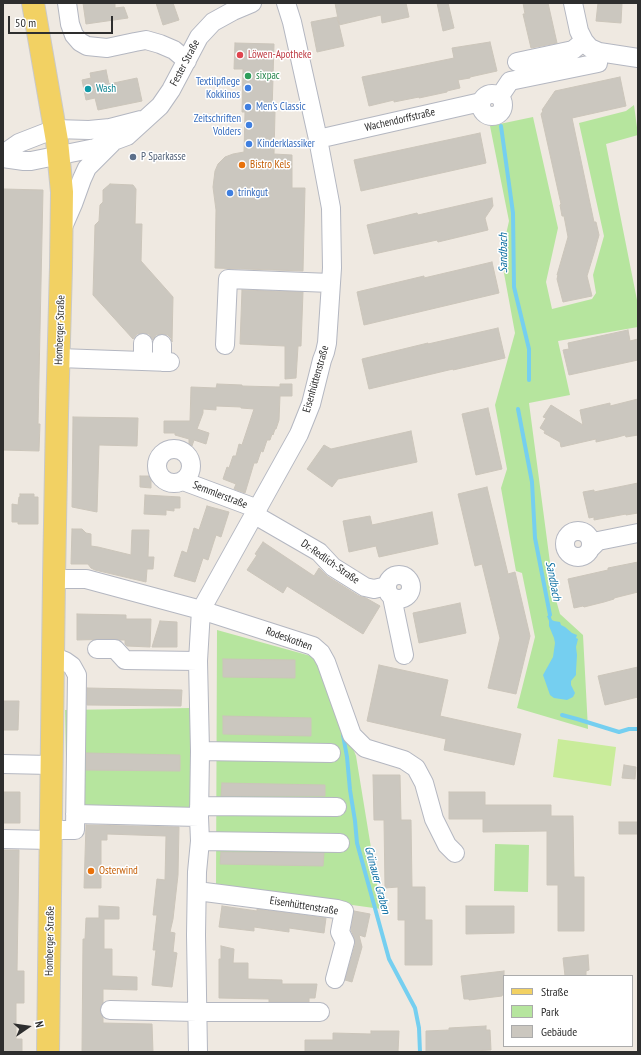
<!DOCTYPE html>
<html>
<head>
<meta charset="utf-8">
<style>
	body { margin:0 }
	#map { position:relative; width:641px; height:1055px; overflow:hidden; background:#efe9e1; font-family:"PT Sans Narrow",sans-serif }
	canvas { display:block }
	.frame { position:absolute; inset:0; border:4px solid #2e2e2e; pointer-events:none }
	.legend { position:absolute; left:503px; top:975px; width:130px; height:72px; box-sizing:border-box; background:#fff; border:1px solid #ababab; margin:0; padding:5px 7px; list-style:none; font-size:12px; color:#2e2e2e }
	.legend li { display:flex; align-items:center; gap:8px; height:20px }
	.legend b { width:20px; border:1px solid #ababab }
	.north { position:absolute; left:8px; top:1007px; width:40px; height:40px; -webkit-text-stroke:3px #fff; paint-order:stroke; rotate:77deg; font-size:11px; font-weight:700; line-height:16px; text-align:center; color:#2e2e2e }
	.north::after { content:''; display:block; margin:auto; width:14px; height:18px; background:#2e2e2e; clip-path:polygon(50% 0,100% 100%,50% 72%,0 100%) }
	.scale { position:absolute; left:8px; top:16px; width:105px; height:18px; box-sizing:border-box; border:2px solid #2e2e2e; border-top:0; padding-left:5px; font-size:12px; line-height:14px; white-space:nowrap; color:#2e2e2e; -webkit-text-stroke:3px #fff; paint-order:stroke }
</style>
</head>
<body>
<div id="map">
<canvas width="641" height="1055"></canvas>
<div class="frame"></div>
<ul class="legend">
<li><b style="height:5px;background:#f2d163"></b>Straße</li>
<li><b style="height:11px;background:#b6e59e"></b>Park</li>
<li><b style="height:11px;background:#cbc7bf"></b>Gebäude</li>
</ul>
<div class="north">N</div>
<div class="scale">50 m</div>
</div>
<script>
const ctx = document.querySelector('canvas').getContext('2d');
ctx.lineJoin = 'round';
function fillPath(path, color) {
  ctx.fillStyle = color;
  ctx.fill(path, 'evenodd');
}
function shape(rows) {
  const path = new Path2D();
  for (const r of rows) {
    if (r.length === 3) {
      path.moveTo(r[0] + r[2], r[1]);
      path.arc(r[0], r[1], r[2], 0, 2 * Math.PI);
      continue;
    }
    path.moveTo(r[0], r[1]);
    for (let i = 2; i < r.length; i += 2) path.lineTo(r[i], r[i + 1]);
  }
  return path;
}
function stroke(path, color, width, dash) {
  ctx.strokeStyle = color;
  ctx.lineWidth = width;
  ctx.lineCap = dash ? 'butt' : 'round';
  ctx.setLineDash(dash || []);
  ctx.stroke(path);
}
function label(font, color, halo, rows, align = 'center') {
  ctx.font = font + ' "PT Sans Narrow",sans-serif';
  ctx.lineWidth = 3;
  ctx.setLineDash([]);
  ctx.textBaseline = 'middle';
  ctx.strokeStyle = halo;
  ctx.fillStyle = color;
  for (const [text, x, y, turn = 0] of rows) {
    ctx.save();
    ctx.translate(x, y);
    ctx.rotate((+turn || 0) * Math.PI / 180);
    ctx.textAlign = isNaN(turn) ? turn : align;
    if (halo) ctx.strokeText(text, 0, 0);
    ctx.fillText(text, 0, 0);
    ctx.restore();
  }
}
fillPath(shape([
	[634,105,638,135,606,144,638,305,638,327,558,341,570,395,529,403,554,593,560,614,583,635,588,729,517,708,535,637,522,573,516,571,501,488,507,469,495,405,515,333,501,257,509,221,490,126,533,117,558,228,546,282,552,309,592,299,596,293,593,275,604,236,579,123,626,111],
	[217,630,318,658,356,756,381,909,216,886],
	[191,708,191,810,67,808,65,710],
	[495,844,529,845,528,892,494,891]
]), '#b6e59e');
fillPath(shape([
	[558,739,616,747,611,786,553,777]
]), '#c9ec9a');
fillPath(shape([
	[550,615,552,620,554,621,560,622,561,625,565,627,572,633,577,635,576,638,578,639,576,647,577,655,576,671,576,675,571,681,571,685,575,693,573,697,567,700,554,698,550,695,543,675,553,657,555,643,554,638,549,626,549,621,547,616]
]), '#75cff0');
stroke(shape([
	[501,126,513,213,514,287,529,349,529,380],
	[518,409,532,482,535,538,550,615],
	[562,715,577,719,619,732,629,729,638,729],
	[343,735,347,757,350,790,355,821,357,843,389,959,415,1008,419,1028,420,1052]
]), '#75cff0', 4);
const building = shape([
	[83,3,115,3,115,8,124,7,128,18,86,24,83,3],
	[156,3,173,3,179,20,163,25,156,3],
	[335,3,406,3,409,17,382,23,381,15,339,25,344,46,317,52,311,22,337,17,339,24,335,3],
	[437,3,448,3,454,28,443,31,437,3],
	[523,3,548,3,557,43,531,48,523,14,525,14,523,3],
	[598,3,622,3,621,23,596,21,598,3],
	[490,42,497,71,470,77,470,78,458,80,460,88,447,91,447,92,419,98,419,97,394,102,394,100,369,106,362,77,454,58,452,48,490,42],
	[235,43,274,44,272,112,275,112,274,154,292,155,292,188,305,188,303,271,215,268,216,210,213,187,215,171,218,164,225,157,233,154,244,152,245,112,242,112,243,69,234,69,235,43],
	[106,70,109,84,137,78,142,101,98,110,95,98,86,100,82,80,91,78,90,73,106,70],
	[620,77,626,106,572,118,594,222,596,222,599,235,594,253,587,276,592,296,563,302,557,279,558,275,557,275,568,237,564,216,562,216,560,205,561,204,541,114,543,111,542,110,555,91,620,77],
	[480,133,486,163,361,191,354,160,480,133],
	[110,184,133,185,136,189,135,224,142,224,141,261,173,297,172,342,171,338,168,335,162,334,156,335,153,340,149,334,143,333,137,334,133,339,93,295,95,225,99,221,100,205,103,202,103,190,110,184],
	[3,189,43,190,38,424,40,424,39,451,3,450,3,189],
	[492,198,493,206,485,218,488,230,438,242,437,240,374,254,367,225,417,213,418,215,492,198],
	[492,262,499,293,364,325,357,292,424,276,424,278,492,262],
	[242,290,303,292,301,346,298,346,296,378,285,379,285,346,240,344,242,290],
	[498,328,505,358,453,370,453,369,369,389,362,359,428,343,428,344,498,328],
	[628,330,630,341,638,339,638,360,569,375,563,350,569,349,568,343,628,330],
	[217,384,242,385,242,386,280,387,280,384,292,384,292,396,280,396,279,420,276,429,275,429,273,435,272,434,270,440,267,440,263,452,261,451,257,463,254,463,245,493,234,489,236,484,223,479,227,467,229,468,233,456,236,456,239,444,242,445,254,409,241,408,241,407,216,406,216,410,203,409,203,413,197,429,209,433,206,444,194,440,192,446,189,446,189,439,175,435,175,433,164,433,164,421,190,421,191,387,216,388,217,384],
	[638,399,638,435,626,437,625,435,618,437,596,442,596,439,561,447,560,442,544,433,545,431,540,428,546,418,543,417,551,405,583,425,580,410,610,403,610,406,638,399],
	[488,408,502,469,476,475,462,414,488,408],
	[73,417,138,418,137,446,99,445,97,512,72,507,73,417],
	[411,431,417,462,338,479,332,487,307,469,324,445,331,449,411,431],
	[140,476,151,476,151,488,140,487,140,476],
	[638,483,638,513,626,515,626,514,594,520,594,517,589,518,583,492,594,490,594,492,638,483],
	[487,487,508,574,515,572,530,636,516,694,488,688,500,638,482,564,475,566,458,494,487,487],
	[20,494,34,494,34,497,38,497,38,524,18,524,18,522,12,522,12,504,18,505,19,497,20,497,20,494],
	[145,495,180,497,180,508,174,508,174,511,166,510,166,515,144,514,145,495],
	[207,506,229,512,221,537,216,535,208,560,203,558,195,582,174,576,182,551,187,553,194,528,199,530,207,506],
	[432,512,438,544,379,557,376,546,349,552,343,521,370,516,372,525,432,512],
	[72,529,82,529,86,533,91,534,91,546,98,547,131,555,132,530,149,530,148,557,154,557,153,569,147,569,146,582,95,570,91,568,88,564,71,564,72,529],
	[263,542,314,576,319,568,327,576,359,596,366,598,380,606,363,634,287,586,283,593,247,570,257,555,255,554,263,542],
	[638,562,638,592,614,598,614,599,604,602,584,607,583,606,574,608,568,579,608,570,608,568,638,562],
	[460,603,466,633,419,643,413,613,460,603],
	[77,614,126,615,126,619,151,619,150,647,127,646,125,644,125,640,120,640,115,639,77,640,77,614],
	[160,621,177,622,177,647,152,647,160,621],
	[223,659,295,660,295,678,223,677,223,659],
	[379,665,448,680,440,716,521,734,514,765,444,750,446,739,367,721,379,665],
	[638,667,638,697,605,705,598,676,638,667],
	[87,688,182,690,181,706,87,705,87,688],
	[3,701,19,701,18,730,3,730,3,701],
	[223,716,311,718,311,736,223,734,223,716],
	[86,753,180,755,180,771,86,770,86,753],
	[624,765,636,767,635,779,622,778,624,765],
	[373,775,400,775,401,820,411,820,412,887,425,887,425,920,432,920,432,965,405,965,405,920,398,920,398,887,385,888,384,820,374,820,373,775],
	[222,783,325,785,325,796,221,796,222,783],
	[3,792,20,792,20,823,3,823,3,792],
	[449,792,485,792,485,805,551,805,551,816,573,816,574,877,584,877,584,931,558,931,558,885,547,885,547,831,483,832,483,819,449,819,449,792],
	[619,822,638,822,638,834,619,834,619,822],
	[86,825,179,827,178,875,173,919,170,932,175,933,173,952,177,953,172,987,152,985,156,950,153,950,157,915,153,915,157,879,165,880,166,836,107,834,107,840,101,840,101,888,84,888,86,825],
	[3,850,19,850,17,971,24,971,24,1003,16,1003,16,1039,22,1039,22,1052,3,1052,3,981,4,971,4,942,3,942,3,850],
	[221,852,324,853,323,866,220,864,221,852],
	[99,906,119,907,119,919,104,919,104,949,112,949,112,976,137,977,137,990,103,989,103,1003,101,1005,100,1010,101,1015,103,1017,103,1023,152,1024,153,1052,82,1052,83,939,85,939,86,918,99,918,99,906],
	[222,906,257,911,257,909,326,918,324,933,289,928,289,932,254,927,254,931,219,927,222,906],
	[466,906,514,906,514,933,466,934,466,906],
	[354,911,370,914,365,937,359,935,362,947,352,982,345,980,355,945,354,937,351,930,354,911],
	[221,946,234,949,233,963,248,963,248,979,282,980,282,984,317,984,315,998,309,998,309,1002,269,1002,269,999,219,998,219,959,221,959,221,946],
	[588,955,589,970,586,971,586,976,565,976,563,958,588,955],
	[504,971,504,995,502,995,502,996,469,1000,469,999,464,999,461,976,504,971],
	[486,1026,486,1030,490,1030,491,1050,473,1051,473,1052,426,1052,426,1031,449,1030,449,1028,486,1026],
	[371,1031,399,1031,398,1052,305,1052,305,1040,333,1040,333,1033,371,1034,371,1031]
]);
fillPath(building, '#cbc7bf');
stroke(building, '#cbc5ba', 1);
const minor = shape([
	[67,3,70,24,74,35,80,42,87,46,107,48,135,42,146,40,160,44,174,50,187,61],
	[573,3,579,31,584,41,590,48,599,52,638,58],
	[517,62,573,50,584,41],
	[492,105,11],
	[500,96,510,81,598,63,599,52],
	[318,139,481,102],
	[3,154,19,143,55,129,89,130,110,128,141,120],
	[3,158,24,161,31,161,95,148,127,136,160,106,171,90,199,37,213,22,233,11,252,3],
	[63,227,73,204,82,179,87,168,112,143],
	[143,343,143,361],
	[225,345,228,279,331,283],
	[59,358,170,362],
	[162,362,162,344],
	[174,466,17],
	[183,481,258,509],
	[255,515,319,552,333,567,365,587,374,589,387,586],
	[578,544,13],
	[591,548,598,541,638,533],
	[399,587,12],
	[54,579,86,579,201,610,313,646,321,653,326,662,352,735,365,748,404,760,416,768,424,783,434,819,447,845,455,853],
	[392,597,404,655],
	[97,649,115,649,125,660,198,661],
	[200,751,331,753],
	[3,764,51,765],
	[199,806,337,807],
	[75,814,199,817],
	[51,830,75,830,77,675,72,666,65,661,60,659,53,659],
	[3,839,51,840],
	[200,841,340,843],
	[197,891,337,909,344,911,340,932,345,942,335,979],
	[110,1010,197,1012,320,1012],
	[198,1052,196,935,197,872,200,841,199,817,200,751,198,661,201,610,299,434,311,404,322,360,325,352,327,343,332,268,331,208,318,139,292,22,286,3]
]);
const major = shape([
	[33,3,57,141,62,192,61,267,57,415,54,579,48,1052]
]);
stroke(minor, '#b4b7c1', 20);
stroke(major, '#c9c9c9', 24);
stroke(minor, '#fff', 18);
stroke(major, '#f2d163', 22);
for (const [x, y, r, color] of [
	[240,55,4,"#e0444e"],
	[248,76,4,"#2e9e5b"],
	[248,88,4,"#3f7fe0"],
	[88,89,4,"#0f9aa8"],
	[248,107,4,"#3f7fe0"],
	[249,125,4,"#3f7fe0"],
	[249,144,4,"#3f7fe0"],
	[133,157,4,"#5c6f8a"],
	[242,165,4,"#e8710a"],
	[230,193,4,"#3f7fe0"],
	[91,871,4,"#e8710a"]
]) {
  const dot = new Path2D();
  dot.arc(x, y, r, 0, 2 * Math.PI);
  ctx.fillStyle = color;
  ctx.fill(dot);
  stroke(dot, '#fff', 1.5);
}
label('11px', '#be3a42', '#fff', [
	["Löwen-Apotheke",248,55]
], 'left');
label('11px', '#2e2e2e', '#fff', [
	["Fester Straße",185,63,-62],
	["Wachendorffstraße",400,120,-13],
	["Homberger Straße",60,330,-88],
	["Eisenhüttenstraße",316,379,-74],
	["Semmlerstraße",220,495,21],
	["Dr.-Redlich-Straße",330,562,35],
	["Rodeskothen",289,639,20],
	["Eisenhüttenstraße",304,906,9],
	["Homberger Straße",50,941,-89]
]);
label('11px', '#27864d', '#fff', [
	["sixpac",256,76]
], 'left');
label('11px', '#366cbe', '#fff', [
	["Textilpflege",240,82,"right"],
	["Kokkinos",240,95,"right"],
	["Men's Classic",256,107],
	["Zeitschriften",241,119,"right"],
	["Volders",241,132,"right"],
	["Kinderklassiker",257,144],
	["trinkgut",238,193]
], 'left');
label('11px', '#0d838f', '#fff', [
	["Wash",96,89]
], 'left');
label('11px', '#4e5e75', '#fff', [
	["P Sparkasse",141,157]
], 'left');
label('11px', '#c56008', '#fff', [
	["Bistro Kels",250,165],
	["Osterwind",99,871]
], 'left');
label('italic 12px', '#0d6fa3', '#fff', [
	["Sandbach",504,253,-90],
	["Sandbach",553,581,79],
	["Grünauer Graben",377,880,75]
]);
</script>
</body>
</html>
